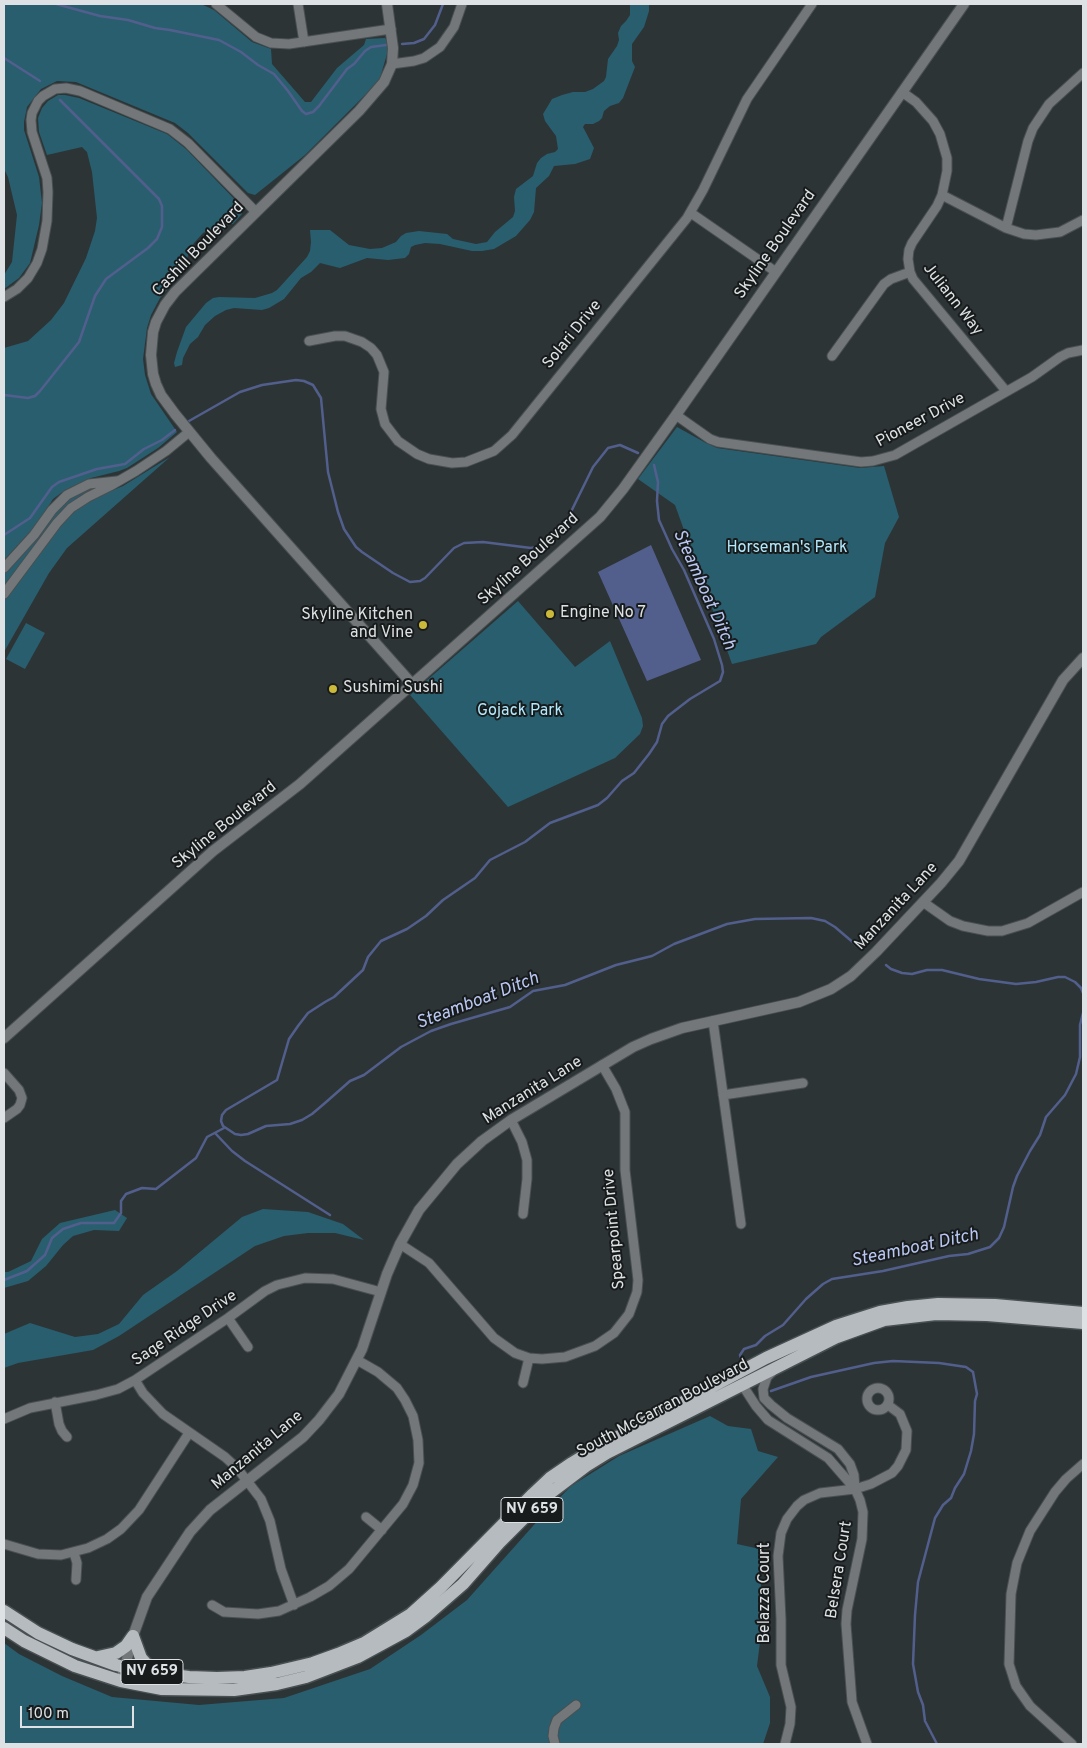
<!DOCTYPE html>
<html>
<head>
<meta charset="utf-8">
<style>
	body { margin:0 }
	#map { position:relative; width:1087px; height:1748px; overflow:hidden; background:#2d3436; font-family:Overpass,sans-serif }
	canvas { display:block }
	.frame { position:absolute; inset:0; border:5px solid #dee2e4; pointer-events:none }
	.scale { position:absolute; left:20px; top:1706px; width:114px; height:22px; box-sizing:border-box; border:2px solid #dee2e4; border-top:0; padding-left:6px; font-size:15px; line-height:18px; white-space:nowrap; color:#dee2e4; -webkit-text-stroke:4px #181b1c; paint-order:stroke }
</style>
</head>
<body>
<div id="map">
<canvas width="1087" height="1748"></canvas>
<div class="frame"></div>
<div class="scale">100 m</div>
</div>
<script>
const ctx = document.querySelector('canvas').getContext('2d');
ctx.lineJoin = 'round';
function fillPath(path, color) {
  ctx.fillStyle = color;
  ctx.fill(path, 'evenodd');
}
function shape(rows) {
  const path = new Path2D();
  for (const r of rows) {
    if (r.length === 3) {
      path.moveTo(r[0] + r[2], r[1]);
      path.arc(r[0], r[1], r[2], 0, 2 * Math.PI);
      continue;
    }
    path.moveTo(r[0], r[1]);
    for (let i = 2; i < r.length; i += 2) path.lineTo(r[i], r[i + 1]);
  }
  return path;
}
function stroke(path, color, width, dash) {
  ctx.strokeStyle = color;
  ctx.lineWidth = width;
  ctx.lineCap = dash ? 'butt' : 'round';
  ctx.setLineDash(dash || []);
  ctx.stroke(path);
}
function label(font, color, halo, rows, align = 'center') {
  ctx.font = font + ' Overpass,sans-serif';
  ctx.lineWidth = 4;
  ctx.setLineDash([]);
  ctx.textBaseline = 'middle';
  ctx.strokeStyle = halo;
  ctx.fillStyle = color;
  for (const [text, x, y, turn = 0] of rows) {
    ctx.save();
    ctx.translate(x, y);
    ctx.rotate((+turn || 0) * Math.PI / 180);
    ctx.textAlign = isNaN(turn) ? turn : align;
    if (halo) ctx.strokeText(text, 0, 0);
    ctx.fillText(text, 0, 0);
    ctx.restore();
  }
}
fillPath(shape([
	[4,4,201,4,214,10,252,42,271,49,272,64,305,102,311,102,337,68,364,45,366,39,385,38,387,41,387,54,380,78,366,94,305,155,255,195,248,193,188,133,175,123,76,82,57,81,41,89,27,107,24,122,24,130,39,177,42,203,39,225,30,263,19,278,4,289,4,275,12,262,17,215,8,177,4,169],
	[630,4,649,4,649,11,644,27,632,44,632,61,635,67,623,98,619,103,610,106,604,111,602,118,599,121,593,124,585,124,583,127,594,148,590,159,575,164,554,166,549,176,536,188,534,212,530,220,516,236,494,249,482,251,472,251,440,244,425,243,415,245,411,247,409,254,405,258,388,260,367,258,340,268,320,263,311,272,301,278,284,299,269,308,262,310,234,308,226,310,215,316,205,325,198,337,190,344,183,358,182,365,175,367,174,363,177,352,186,327,206,303,213,298,219,297,255,298,272,293,277,290,307,257,310,251,311,242,310,230,330,230,349,245,370,249,382,248,396,242,401,236,406,233,419,231,447,234,453,239,476,244,487,242,495,232,513,217,515,211,514,197,516,189,533,176,537,163,541,158,547,154,555,152,558,149,556,136,545,121,543,114,552,99,562,95,573,92,585,92,593,89,604,81,606,77,608,59,617,46,619,40,618,33,621,26,626,21,630,15],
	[58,95,65,95,79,98,167,134,186,149,241,206,242,214,233,224,229,224,220,233,207,231,203,233,194,243,189,252,184,270,160,298,151,315,147,328,143,359,145,375,151,394,177,432,158,448,127,468,119,471,91,478,65,490,53,499,37,524,4,560,4,348,28,341,51,320,64,303,86,258,95,231,97,218,92,172,87,152,82,147,47,155,39,132,38,118,42,108,48,101],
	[677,427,706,443,717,448,860,468,884,466,899,517,885,543,875,597,821,637,816,644,732,664,675,505,638,479],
	[170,457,67,548,49,573,4,652,4,599,52,534,73,510,91,499,123,486],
	[95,485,99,487,80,496,61,511,4,588,4,573,43,530,56,511,70,497],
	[518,601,575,667,610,641,642,718,643,726,640,734,615,758,508,807,410,695],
	[26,623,45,633,25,669,6,659],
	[263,1209,308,1212,343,1224,364,1240,335,1233,308,1233,284,1236,255,1246,119,1336,93,1350,18,1363,4,1368,4,1334,30,1323,75,1337,98,1334,119,1324,143,1295,177,1271,242,1217],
	[115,1210,127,1218,119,1231,94,1230,73,1236,63,1245,46,1266,28,1281,4,1288,4,1272,8,1272,31,1261,42,1239,60,1223],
	[710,1416,728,1426,751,1429,758,1451,778,1457,741,1499,737,1544,760,1549,762,1626,757,1666,770,1697,770,1723,763,1744,4,1744,4,1643,19,1654,62,1676,112,1697,199,1705,284,1698,370,1669,421,1635,467,1600,541,1517,571,1486,619,1456]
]), '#295e6f');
fillPath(shape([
	[651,545,701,660,647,681,598,572]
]), '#525f8d');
stroke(shape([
	[56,4,100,16,128,20,155,28,170,30,219,40,241,52,258,65,274,74,288,91,302,111,306,114,313,112,319,106,347,69,354,64,365,51,371,47,386,45],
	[402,44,414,43,424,39,435,25,443,4],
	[4,58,40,81],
	[4,395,28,398,35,396,40,391,79,342,95,296,106,279,148,248,157,239,162,227,162,206,159,199,60,100],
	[189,421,240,392,262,385,296,380,304,381,313,385,321,398,328,472,338,512,344,529,356,547,362,552,393,573,410,582,420,581,425,578,454,548,464,543,483,542,531,548,545,545,558,533,564,526,593,467,608,448,620,445,638,453],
	[654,465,658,482,657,501,659,520,672,549,684,570,714,639,722,665,723,672,720,681,690,699,668,716,662,724,657,742,649,754,634,773,622,781,607,798,598,805,550,823,525,842,490,860,475,878,443,900,426,916,407,929,381,941,368,957,363,970,334,997,325,1002,308,1013,298,1026,289,1039,277,1080,226,1110,222,1115,221,1121,223,1126,235,1134,241,1135,248,1134,266,1126,290,1124,302,1120,312,1114,325,1103,350,1081,364,1075,401,1047,431,1031,451,1024,510,1007,533,991,565,985,616,965,652,956,674,944,727,924,755,919,811,918,825,921,835,927,862,950],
	[4,535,30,518,47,494,52,487,59,482,97,469,125,464,144,449,162,440,175,430],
	[886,965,891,969,902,973,912,974,927,970,942,970,979,979,1016,984,1036,982,1058,977,1065,977,1075,982,1081,988,1083,993],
	[215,1133,232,1151,245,1161,330,1215],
	[4,1280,27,1271,45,1255,52,1238,63,1229,81,1223,114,1223,121,1213,121,1201,126,1194,142,1188,156,1189,196,1158,207,1137,224,1128],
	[741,1359,740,1355,744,1349,756,1345,765,1336,783,1325,806,1299,823,1284,832,1279,883,1271,949,1256,968,1254,990,1247,999,1238,1004,1227,1013,1187,1017,1176,1030,1151,1040,1135,1046,1117,1065,1095,1076,1074,1080,1057,1080,1025,1083,1013],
	[771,1391,811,1377,874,1363,893,1361,939,1363,966,1367,973,1372,977,1394,975,1401,974,1434,971,1451,964,1474,955,1488,951,1498,943,1505,935,1518,918,1582,915,1615,913,1664,918,1692,923,1705,925,1721,937,1744]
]), '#525f8d', 2.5);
const minor = shape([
	[216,4,256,37,271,43,289,44,391,29],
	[298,4,304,42],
	[392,64,414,61,424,58,440,47,454,27,462,4],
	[902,92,916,102,933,121,940,134,947,158,947,171,942,195,937,206,912,243,909,250,908,259,910,272,913,279,1006,391],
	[942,195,1006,228,1024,234,1036,235,1060,232,1083,220],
	[691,213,776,272],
	[1006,228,1028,141,1033,128,1049,104,1083,73],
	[4,297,17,289,28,278,37,263,42,249,47,221,48,192,47,178,32,132,31,120,32,113,38,101,43,96,55,89,66,88,80,91,170,129,188,143,256,212],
	[309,341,335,336,345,336,362,342,371,348,377,355,384,372,381,409,385,424,398,441,417,454,429,459,452,463,466,462,494,451,512,435,687,218,703,190,747,99,812,4],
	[832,356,884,284,891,279,910,272],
	[676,415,710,439,718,442,861,462,873,461,895,455,1032,377,1060,357,1068,353,1083,350],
	[4,568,34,535,52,510,67,495,89,484,117,481],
	[4,594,57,523,71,508,88,497,110,486,136,471,166,451,189,432],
	[923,902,950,921,963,926,988,931,1002,931,1028,923,1083,892],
	[713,1021,741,1224],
	[4,1073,19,1090,22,1098,20,1105,17,1109,4,1118],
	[723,1095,803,1083],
	[511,1120,522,1142,527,1160,527,1179,523,1214],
	[400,1244,429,1263,494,1338,515,1353,529,1358,542,1359,565,1357,595,1346,614,1333,629,1314,637,1292,638,1280,625,1170,625,1112,616,1089,602,1065],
	[228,1318,248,1347],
	[773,1371,767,1377,763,1389,764,1398,771,1405,787,1418,838,1449,850,1464,854,1475,855,1489],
	[135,1380,143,1393,163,1414,225,1457,237,1468,261,1499,270,1521,281,1569,294,1605],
	[523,1383,529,1358],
	[743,1386,756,1406,768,1420,828,1458,855,1489,860,1500,863,1512,862,1539,847,1610,846,1624,852,1702,867,1744],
	[878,1399,11],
	[55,1402,59,1424,62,1431,67,1437],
	[4,1419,30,1408,96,1395,118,1389,135,1380,228,1318,265,1291,277,1285,305,1278,333,1279,381,1292],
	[366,1517,382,1530],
	[4,1544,38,1554,61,1555,88,1548,107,1539,121,1529,139,1510,189,1433],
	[74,1553,77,1563,76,1580],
	[212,1605,224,1612,258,1614,279,1611,310,1597,329,1586,349,1569,403,1504,413,1485,419,1463,418,1440,413,1416,405,1400,397,1388,378,1372,357,1360],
	[555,1744,553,1736,554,1728,557,1720,576,1705],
	[785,1744,790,1724,791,1707,781,1665,781,1619,778,1556,781,1533,787,1519,797,1506,804,1500,820,1493,855,1489,871,1484,892,1473,898,1466,906,1450,907,1431,900,1414,888,1405],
	[1072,1744,1030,1706,1016,1686,1009,1664,1011,1594,1017,1563,1030,1531,1055,1492,1066,1479,1083,1464]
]);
const tertiary = shape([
	[387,4,393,48,392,64,384,82,359,111,175,292,165,305,156,322,153,332,151,355,153,374,156,384,161,395,175,414,211,458,412,684],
	[4,1038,213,851,300,784,600,517,623,489,676,415,964,4],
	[121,1681,133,1636,147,1597,190,1532,210,1510,303,1437,319,1420,339,1394,362,1349,387,1274,400,1244,419,1210,457,1164,482,1141,511,1120,633,1047,651,1039,682,1028,799,1002,831,989,851,976,876,952,941,883,959,861,1063,680,1083,658]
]);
const primary = shape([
	[4,1611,38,1633,72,1649,116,1665,141,1671,189,1677,217,1678,245,1677,271,1673,313,1663,338,1654,364,1643,411,1614,441,1587,533,1494,550,1478,572,1463,593,1450,766,1358,836,1326,880,1312,908,1307,938,1304,995,1305,1083,1313],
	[4,1628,24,1641,75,1666,121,1681,162,1689,234,1690,277,1684,306,1677,358,1657,406,1631,425,1617,463,1584,499,1543,545,1497,586,1466,607,1453,837,1337,884,1320,936,1314,987,1315,1083,1323],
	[133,1636,141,1658,149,1667,158,1671],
	[98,1657,116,1653,126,1646,133,1636]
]);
stroke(minor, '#495052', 11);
stroke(tertiary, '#495052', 12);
stroke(primary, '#495052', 15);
stroke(minor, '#747779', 9);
stroke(tertiary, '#747779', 10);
stroke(primary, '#b6bbc0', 12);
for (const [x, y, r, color] of [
	[550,614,5,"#cbb939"],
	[423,625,5,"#cbb939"],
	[333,689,5,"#cbb939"]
]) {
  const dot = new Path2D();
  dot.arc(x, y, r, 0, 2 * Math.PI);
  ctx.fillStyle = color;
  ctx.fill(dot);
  stroke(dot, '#181b1c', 2);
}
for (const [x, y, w] of [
	[532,1510,62],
	[152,1672,62]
]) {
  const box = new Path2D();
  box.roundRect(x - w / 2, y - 12.5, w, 25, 4);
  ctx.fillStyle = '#181b1c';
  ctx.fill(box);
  stroke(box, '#dee2e4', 1);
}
label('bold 15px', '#dee2e4', null, [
	["NV 659",532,1510],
	["NV 659",152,1672]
]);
label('16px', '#dee2e4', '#181b1c', [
	["Skyline Boulevard",776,245,-55],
	["Cashill Boulevard",199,250,-46],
	["Juliann Way",952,300,52],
	["Solari Drive",573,335,-51],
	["Pioneer Drive",921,421,-28],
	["Skyline Boulevard",529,560,-42],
	["Skyline Boulevard",225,826,-39],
	["Manzanita Lane",897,907,-47],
	["Manzanita Lane",533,1091,-32],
	["Spearpoint Drive",615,1229,-95],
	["Sage Ridge Drive",185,1329,-34],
	["South McCarran Boulevard",663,1409,-28],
	["Manzanita Lane",258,1451,-40],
	["Belsera Court",840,1570,-81],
	["Belazza Court",766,1593,-90]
]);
label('16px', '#b1e9fd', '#181b1c', [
	["Horseman's Park",787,549],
	["Gojack Park",520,712]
]);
label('16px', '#dee2e4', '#181b1c', [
	["Engine No 7",560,614],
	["Skyline Kitchen",413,616,"right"],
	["and Vine",413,634,"right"],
	["Sushimi Sushi",343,689]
], 'left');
label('italic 18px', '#b9c7f3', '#181b1c', [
	["Steamboat Ditch",703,590,66],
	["Steamboat Ditch",478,1002,-21],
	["Steamboat Ditch",915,1249,-12]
]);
</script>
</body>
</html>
